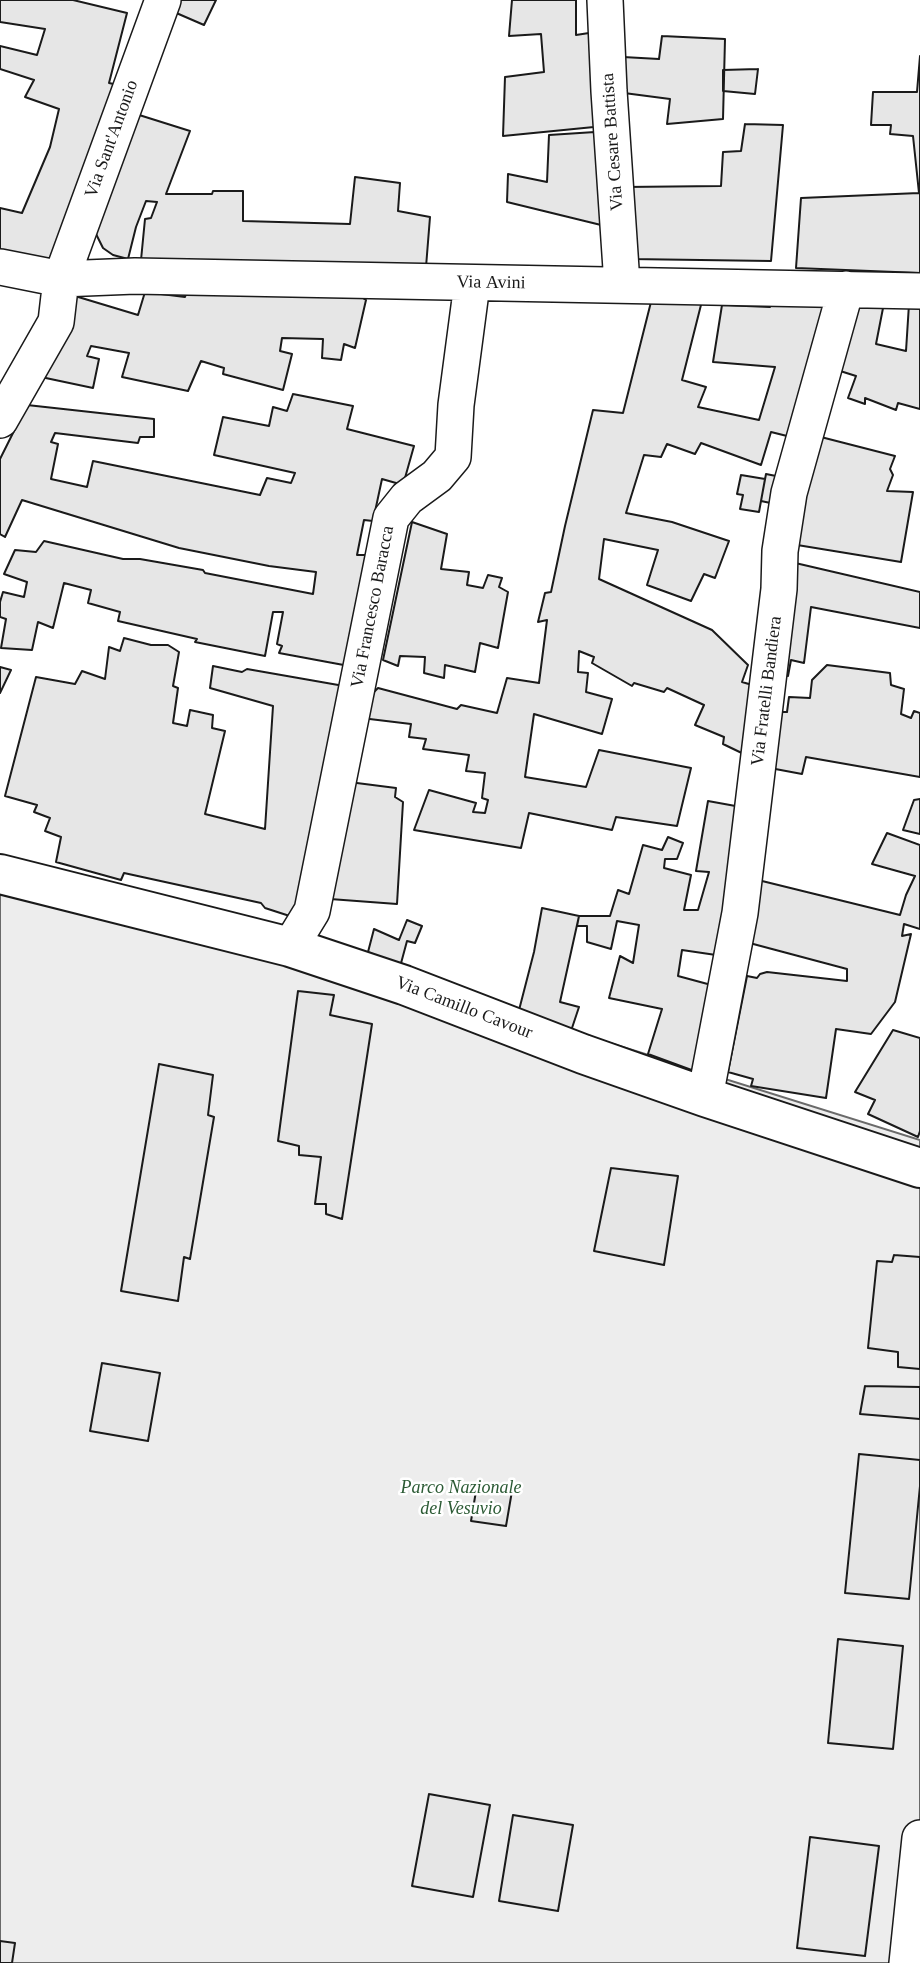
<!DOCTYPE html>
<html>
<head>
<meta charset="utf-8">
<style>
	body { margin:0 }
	canvas { display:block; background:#fff }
</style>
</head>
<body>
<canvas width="920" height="1963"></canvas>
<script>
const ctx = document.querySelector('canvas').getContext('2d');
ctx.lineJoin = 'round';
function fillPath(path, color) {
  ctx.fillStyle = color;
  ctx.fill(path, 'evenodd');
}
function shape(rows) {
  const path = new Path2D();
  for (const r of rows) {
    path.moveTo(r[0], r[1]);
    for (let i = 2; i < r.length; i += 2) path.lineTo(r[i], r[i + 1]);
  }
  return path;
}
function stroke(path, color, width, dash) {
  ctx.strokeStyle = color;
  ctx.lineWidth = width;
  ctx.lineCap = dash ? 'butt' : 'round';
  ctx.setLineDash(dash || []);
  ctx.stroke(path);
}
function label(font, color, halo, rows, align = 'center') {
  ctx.font = font + ' "Times New Roman",serif';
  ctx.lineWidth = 5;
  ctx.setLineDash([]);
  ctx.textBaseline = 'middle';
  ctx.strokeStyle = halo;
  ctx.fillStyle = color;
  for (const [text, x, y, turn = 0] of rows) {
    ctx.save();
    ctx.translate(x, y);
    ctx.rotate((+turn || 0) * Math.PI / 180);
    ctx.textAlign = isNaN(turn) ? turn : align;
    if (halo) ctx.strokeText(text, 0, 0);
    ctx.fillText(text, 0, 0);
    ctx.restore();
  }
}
const green = shape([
	[0,864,192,912,920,1140,920,1963,0,1963,0,864]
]);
fillPath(green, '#ededed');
stroke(green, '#6a6a6a', 2);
const building = shape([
	[0,0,73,0,127,13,109,83,118,85,61,261,0,250,0,208,22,213,50,147,59,109,25,97,34,80,0,69,0,46,37,55,45,29,0,22,0,0],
	[180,0,216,0,204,25,174,12,180,0],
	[512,0,576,0,576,35,589,33,594,127,503,136,505,77,544,72,541,34,509,36,512,0],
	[662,36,725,39,723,119,667,124,670,99,624,93,623,57,659,59,662,36],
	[920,56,920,273,796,268,801,198,919,193,913,136,890,134,891,125,871,125,873,92,917,92,920,56],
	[758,69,755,94,723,91,723,70,758,69],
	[136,114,190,131,166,194,212,194,213,191,243,191,243,221,350,224,355,177,400,183,398,211,430,217,426,267,141,260,145,219,151,218,157,202,146,201,136,227,128,259,113,255,103,248,95,232,136,114],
	[745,124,783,125,771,261,630,259,624,187,721,186,723,152,741,151,745,124],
	[595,132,601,225,507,202,508,174,547,182,549,135,595,132],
	[189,286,358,295,366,300,355,348,344,344,341,360,322,358,323,339,282,338,280,351,292,354,283,390,223,374,224,368,201,361,188,391,122,377,129,353,91,346,87,356,99,359,93,388,41,377,65,293,138,315,145,292,185,297,189,286],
	[703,297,682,380,706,387,698,407,759,420,775,367,713,362,722,305,770,307,772,298,829,299,791,437,771,432,761,465,701,443,695,454,667,444,661,457,644,455,626,513,672,522,729,541,715,578,704,574,691,601,647,585,658,550,604,539,599,579,712,630,748,665,742,682,759,687,750,757,723,744,724,737,695,725,704,705,667,688,664,692,634,683,632,686,592,663,594,657,579,651,578,672,588,673,586,692,612,699,602,734,534,714,525,777,586,787,599,750,691,768,677,826,616,817,612,830,529,813,521,848,414,830,429,790,476,803,473,812,485,813,488,800,482,798,485,773,466,771,469,755,423,749,426,739,409,737,411,724,353,717,356,710,378,688,457,709,461,705,497,713,507,678,539,683,547,620,538,622,545,593,551,592,565,526,593,410,623,413,652,298,703,297],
	[854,303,884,303,876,344,906,351,909,304,920,304,920,409,898,403,896,410,865,398,865,404,848,398,856,376,837,370,854,303],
	[293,394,353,406,347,429,414,446,403,485,382,479,373,521,364,520,357,555,372,555,349,666,279,653,282,646,277,644,283,612,273,612,265,656,195,642,197,639,118,621,120,612,88,603,91,590,64,583,53,628,38,622,32,650,1,648,6,619,0,617,0,602,3,592,24,597,27,582,4,574,15,550,36,552,44,541,123,559,140,559,203,570,205,573,313,594,316,572,269,566,179,548,22,500,5,537,0,534,0,459,27,405,154,419,154,437,140,437,138,443,55,433,51,442,58,444,51,479,87,487,93,461,260,495,267,478,291,483,295,473,214,455,223,417,269,426,273,407,287,411,293,394],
	[817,436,895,456,890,469,893,475,887,491,913,492,901,562,785,543,817,436],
	[766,474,786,478,780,505,761,501,766,474],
	[741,475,765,479,759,512,740,509,743,495,737,494,741,475],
	[412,522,447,534,441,569,469,572,467,585,483,588,488,575,502,578,499,587,508,592,498,648,480,643,475,672,445,665,444,678,424,673,425,657,400,656,398,666,383,660,412,522],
	[791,562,920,592,920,628,811,607,804,663,791,660,788,676,777,672,791,562],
	[124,638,151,645,168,645,179,652,173,686,178,688,173,723,187,726,190,710,213,715,212,728,225,731,205,814,265,829,273,706,210,688,213,666,242,672,247,669,344,686,302,920,265,908,261,903,124,873,121,880,56,862,61,837,45,831,50,818,34,812,37,805,5,796,36,677,75,684,82,671,105,679,109,647,120,651,124,638],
	[827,665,890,673,891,685,904,689,901,714,911,718,914,711,920,713,920,777,806,757,802,774,770,768,776,712,787,712,789,697,810,698,812,680,827,665],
	[0,667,11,670,0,693,0,667],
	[349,782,396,788,395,797,403,802,397,904,330,899,349,782],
	[920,799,920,834,903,830,914,800,920,799],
	[708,801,741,807,716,955,682,950,678,976,715,986,697,1072,648,1054,662,1009,609,998,620,956,633,963,639,925,617,921,611,949,587,942,587,926,577,926,579,916,610,916,618,890,629,894,643,845,662,850,668,837,683,843,677,859,665,859,664,868,691,875,684,910,698,910,709,872,696,871,708,801],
	[887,833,920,845,920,929,904,924,902,936,911,934,895,1002,871,1034,836,1029,826,1098,751,1086,753,1079,728,1072,747,976,757,978,760,974,767,972,847,981,847,969,742,941,758,880,900,915,906,895,915,876,872,864,887,833],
	[542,908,579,916,560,1002,579,1007,570,1034,518,1014,534,952,542,908],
	[407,920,422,926,415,943,407,941,400,967,368,952,374,929,399,940,407,920],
	[298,991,334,995,330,1015,372,1024,342,1219,326,1214,326,1204,315,1204,321,1157,299,1155,299,1146,278,1141,298,991],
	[893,1030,920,1038,920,1131,918,1137,868,1114,875,1100,855,1092,893,1030],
	[159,1064,213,1075,208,1115,214,1117,190,1259,184,1257,178,1301,121,1291,159,1064],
	[611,1168,678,1176,664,1265,594,1251,611,1168],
	[894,1255,920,1257,920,1369,898,1367,898,1352,868,1348,877,1261,892,1262,894,1255],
	[102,1363,160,1373,148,1441,90,1431,102,1363],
	[865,1386,920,1387,920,1419,860,1414,865,1386],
	[859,1454,920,1460,920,1486,909,1599,845,1593,859,1454],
	[477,1485,512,1491,506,1526,471,1521,477,1485],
	[838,1639,903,1646,893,1749,828,1743,838,1639],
	[429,1794,490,1805,473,1897,412,1886,429,1794],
	[513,1815,573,1825,558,1911,499,1901,513,1815],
	[810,1837,879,1846,865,1956,797,1948,810,1837],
	[0,1941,15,1943,12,1963,0,1963,0,1941]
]);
fillPath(building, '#e6e6e6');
stroke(building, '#1a1a1a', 2);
const street = shape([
	[605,0,609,91,622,284],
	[0,267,61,279,135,276,920,291],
	[0,420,56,322,61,279,163,0],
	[290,947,312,911,391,518,407,498,437,476,453,457,456,405,472,284],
	[705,1097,740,913,779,589,780,551,789,493,846,289],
	[907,1963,920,1838]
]);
const secondary = shape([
	[0,874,290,947,404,985,583,1054,705,1097,920,1168]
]);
stroke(street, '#1a1a1a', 38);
stroke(secondary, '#1a1a1a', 42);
stroke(street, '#fff', 35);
stroke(secondary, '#fff', 38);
label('18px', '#1a1a1a', '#fff', [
	["Via Sant'Antonio",112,139,-70],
	["Via Cesare Battista",613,142,-94],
	["Via Avini",491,283,1],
	["Via Francesco Baracca",373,607,-79],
	["Via Fratelli Bandiera",767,691,-83],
	["Via Camillo Cavour",464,1008,21]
]);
label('italic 18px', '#2b5a34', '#fff', [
	["Parco Nazionale",461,1488],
	["del Vesuvio",461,1509]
]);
</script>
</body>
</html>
